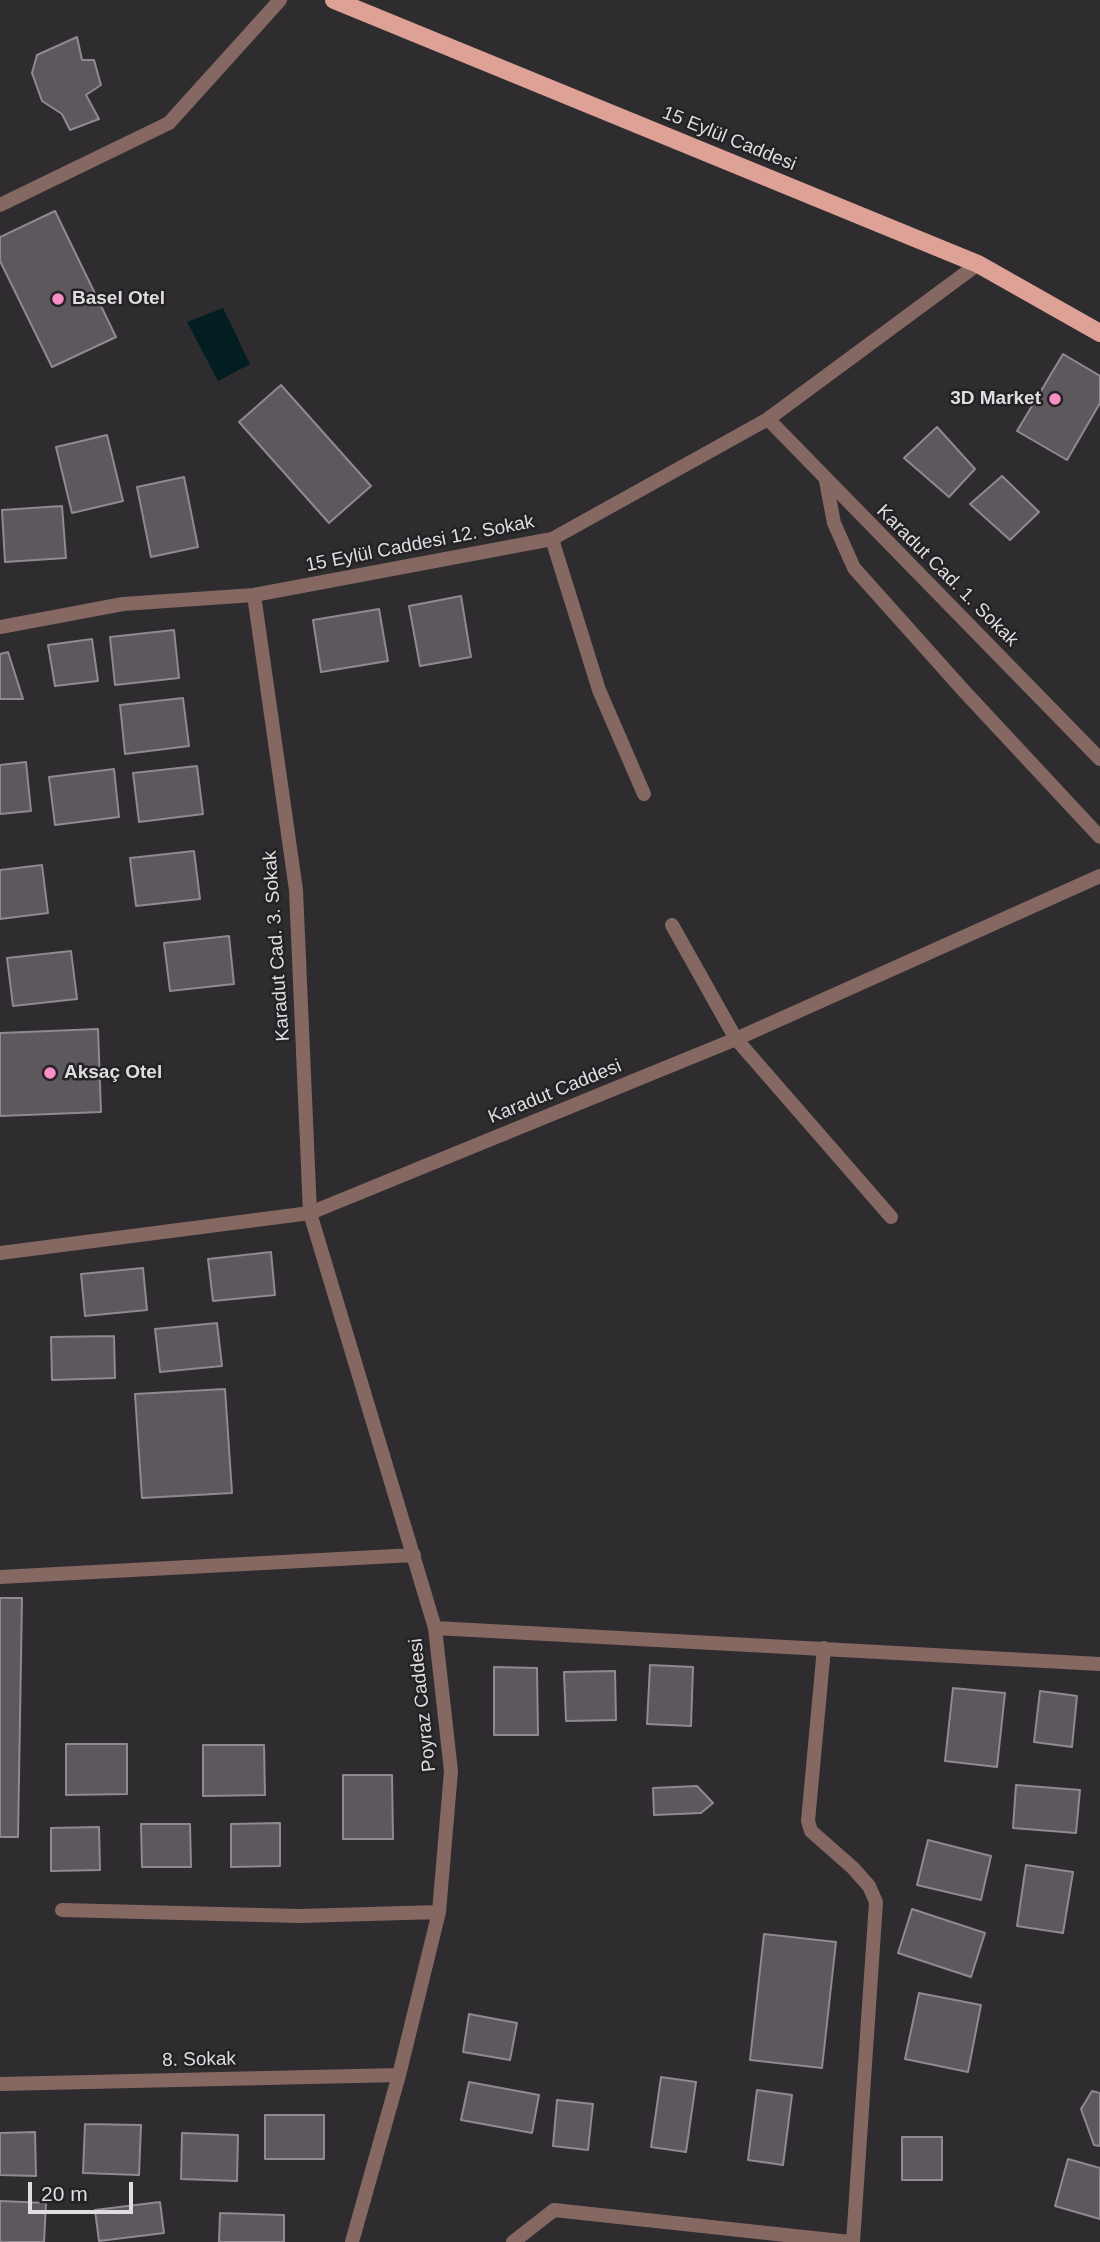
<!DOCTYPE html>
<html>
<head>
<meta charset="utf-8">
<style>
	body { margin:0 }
	#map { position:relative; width:1100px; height:2242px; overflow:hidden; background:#2f2c30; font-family:Arial,sans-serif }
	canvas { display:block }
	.scale { position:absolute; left:28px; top:2182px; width:105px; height:32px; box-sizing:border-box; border:4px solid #dfdde0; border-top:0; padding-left:9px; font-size:21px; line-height:24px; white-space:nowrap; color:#dfdde0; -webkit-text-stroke:5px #252226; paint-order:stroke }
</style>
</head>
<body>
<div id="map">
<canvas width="1100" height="2242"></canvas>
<div class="scale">20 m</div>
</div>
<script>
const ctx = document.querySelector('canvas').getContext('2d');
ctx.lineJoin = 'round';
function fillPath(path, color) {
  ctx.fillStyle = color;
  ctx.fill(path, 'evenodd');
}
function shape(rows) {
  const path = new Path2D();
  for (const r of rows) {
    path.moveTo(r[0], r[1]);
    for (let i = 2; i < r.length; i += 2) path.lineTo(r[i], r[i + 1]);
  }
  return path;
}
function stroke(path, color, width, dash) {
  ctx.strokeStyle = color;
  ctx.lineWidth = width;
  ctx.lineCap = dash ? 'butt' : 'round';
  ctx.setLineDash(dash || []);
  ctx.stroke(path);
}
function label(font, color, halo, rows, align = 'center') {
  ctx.font = font + ' Arial,sans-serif';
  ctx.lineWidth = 5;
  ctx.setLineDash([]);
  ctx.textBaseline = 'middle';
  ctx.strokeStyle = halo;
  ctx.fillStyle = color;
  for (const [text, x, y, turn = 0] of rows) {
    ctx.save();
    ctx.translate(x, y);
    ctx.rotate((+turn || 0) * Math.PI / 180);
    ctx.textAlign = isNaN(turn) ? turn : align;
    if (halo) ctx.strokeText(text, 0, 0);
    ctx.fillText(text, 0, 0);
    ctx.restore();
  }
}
fillPath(shape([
	[223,308,250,364,218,381,187,322]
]), '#021e21');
const building = shape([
	[77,37,82,60,94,60,101,85,86,95,99,119,70,130,62,114,42,101,32,73,37,55,77,37],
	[55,211,116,337,52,367,0,261,0,237,55,211],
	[1063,354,1100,376,1100,403,1067,460,1017,431,1063,354],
	[281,385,371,486,329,523,239,422,281,385],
	[937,427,975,469,949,497,904,458,937,427],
	[107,435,123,501,72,513,56,447,107,435],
	[1002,476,1039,512,1010,540,970,504,1002,476],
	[184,477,198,547,151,557,137,487,184,477],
	[62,506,66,558,5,562,2,510,62,506],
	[461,596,471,657,420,666,409,606,461,596],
	[379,609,388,661,321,672,313,620,379,609],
	[174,630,179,678,115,685,110,637,174,630],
	[92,639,98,681,55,686,48,645,92,639],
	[8,652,23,699,0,699,0,654,8,652],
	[183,698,189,746,125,754,120,705,183,698],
	[26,762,31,811,0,814,0,765,26,762],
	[197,766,203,814,139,822,133,773,197,766],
	[114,769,119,817,55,825,49,777,114,769],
	[194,851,200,899,136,906,130,858,194,851],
	[42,865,48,913,0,919,0,870,42,865],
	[229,936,234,984,170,991,164,943,229,936],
	[71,951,77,999,13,1006,7,958,71,951],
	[98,1029,101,1112,0,1116,0,1033,98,1029],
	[271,1252,275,1295,213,1301,208,1259,271,1252],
	[143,1268,147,1310,85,1316,81,1274,143,1268],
	[217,1323,222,1366,160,1372,155,1329,217,1323],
	[114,1336,115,1378,52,1380,51,1337,114,1336],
	[225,1389,232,1493,142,1498,135,1394,225,1389],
	[0,1598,22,1598,18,1837,0,1837,0,1598],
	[650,1665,693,1667,691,1726,647,1724,650,1665],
	[494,1667,537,1668,538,1735,494,1735,494,1667],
	[615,1671,616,1720,566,1721,564,1672,615,1671],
	[953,1688,1005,1693,997,1767,945,1761,953,1688],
	[1040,1691,1077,1696,1072,1747,1034,1742,1040,1691],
	[66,1744,127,1744,127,1794,66,1795,66,1744],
	[203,1745,264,1745,265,1795,203,1796,203,1745],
	[343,1775,392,1775,393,1839,343,1839,343,1775],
	[1016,1785,1080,1790,1076,1833,1013,1828,1016,1785],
	[697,1786,713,1803,701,1813,654,1815,653,1788,697,1786],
	[280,1823,280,1866,231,1867,231,1824,280,1823],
	[141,1824,190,1824,191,1867,142,1867,141,1824],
	[99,1827,100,1870,51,1871,51,1828,99,1827],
	[928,1840,991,1856,981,1900,917,1885,928,1840],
	[1026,1865,1073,1872,1063,1933,1017,1926,1026,1865],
	[912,1909,985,1933,971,1977,898,1953,912,1909],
	[764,1934,836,1942,822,2068,750,2060,764,1934],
	[919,1993,981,2005,968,2072,905,2059,919,1993],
	[469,2014,517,2023,510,2060,463,2052,469,2014],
	[661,2077,696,2082,686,2152,651,2147,661,2077],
	[469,2082,539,2095,532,2133,461,2120,469,2082],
	[757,2090,792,2095,783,2165,748,2160,757,2090],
	[1092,2091,1100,2093,1100,2146,1094,2145,1081,2109,1092,2091],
	[557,2100,593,2104,588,2150,553,2146,557,2100],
	[265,2115,324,2115,324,2159,265,2159,265,2115],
	[85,2124,141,2125,139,2175,83,2173,85,2124],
	[35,2132,36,2176,0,2175,0,2133,35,2132],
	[182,2133,238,2135,237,2181,181,2179,182,2133],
	[902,2137,942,2137,942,2180,902,2180,902,2137],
	[1068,2159,1100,2168,1100,2219,1055,2206,1068,2159],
	[0,2201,46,2203,44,2242,0,2242,0,2201],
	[160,2202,164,2233,99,2241,95,2210,160,2202],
	[220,2213,284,2215,284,2242,219,2242,220,2213]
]);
fillPath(building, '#5c585d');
stroke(building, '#8e8a8f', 2);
stroke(shape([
	[0,205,169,123,280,0],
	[768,419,1100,759],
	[826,481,834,523,854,568,964,691,1100,837],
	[552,539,599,690,644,794],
	[254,595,296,890,310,1213,435,1628,451,1771,439,1912,399,2075,352,2242],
	[0,627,123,604,254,595,552,539,768,419,978,264],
	[672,925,736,1039,891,1217],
	[0,1253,310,1213,736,1039,1100,876],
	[0,1577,414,1555],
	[435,1628,1100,1664],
	[824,1648,808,1821,811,1831,853,1868,869,1886,876,1902,853,2242],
	[62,1910,300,1916,439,1912],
	[0,2084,399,2075],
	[513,2242,554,2210,850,2242]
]), '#856862', 14);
stroke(shape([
	[334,0,978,264,1100,333]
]), '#dda195', 18);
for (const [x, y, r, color] of [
	[58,299,7,"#fa8fc7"],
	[1055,399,7,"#fa8fc7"],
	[50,1073,7,"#fa8fc7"]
]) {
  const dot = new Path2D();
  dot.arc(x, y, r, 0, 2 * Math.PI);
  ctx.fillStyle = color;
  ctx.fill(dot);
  stroke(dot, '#252226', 2.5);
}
label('19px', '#dfdde0', '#252226', [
	["15 Eylül Caddesi",729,139,22],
	["15 Eylül Caddesi 12. Sokak",420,544,-11],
	["Karadut Cad. 1. Sokak",947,576,45],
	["Karadut Cad. 3. Sokak",277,946,-94],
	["Karadut Caddesi",555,1092,-22],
	["Poyraz Caddesi",423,1705,-96],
	["8. Sokak",199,2060,-1]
]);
label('bold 19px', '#dfdde0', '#252226', [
	["Basel Otel",72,299],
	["3D Market",1041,399,"right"],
	["Aksaç Otel",64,1073]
], 'left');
</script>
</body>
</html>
